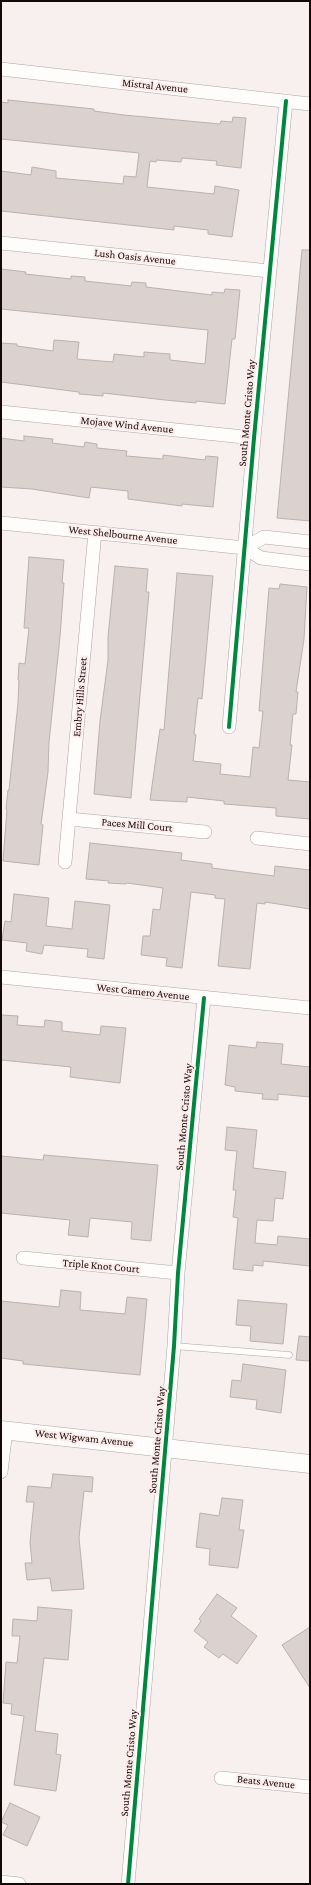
<!DOCTYPE html>
<html>
<head>
<meta charset="utf-8">
<style>
	body { margin:0 }
	#map { position:relative; width:311px; height:1885px; overflow:hidden; background:#f8f0ee; font-family:"Crimson Pro",serif }
	canvas { display:block }
	.frame { position:absolute; inset:0; border:2px solid #150908; pointer-events:none }
</style>
</head>
<body>
<div id="map">
<canvas width="311" height="1885"></canvas>
<div class="frame"></div>
</div>
<script>
const ctx = document.querySelector('canvas').getContext('2d');
ctx.lineJoin = 'round';
function fillPath(path, color) {
  ctx.fillStyle = color;
  ctx.fill(path, 'evenodd');
}
function shape(rows) {
  const path = new Path2D();
  for (const r of rows) {
    path.moveTo(r[0], r[1]);
    for (let i = 2; i < r.length; i += 2) path.lineTo(r[i], r[i + 1]);
  }
  return path;
}
function stroke(path, color, width, dash) {
  ctx.strokeStyle = color;
  ctx.lineWidth = width;
  ctx.lineCap = dash ? 'butt' : 'round';
  ctx.setLineDash(dash || []);
  ctx.stroke(path);
}
function label(font, color, halo, rows, align = 'center') {
  ctx.font = font + ' "Crimson Pro",serif';
  ctx.lineWidth = 4;
  ctx.setLineDash([]);
  ctx.textBaseline = 'middle';
  ctx.strokeStyle = halo;
  ctx.fillStyle = color;
  for (const [text, x, y, turn = 0] of rows) {
    ctx.save();
    ctx.translate(x, y);
    ctx.rotate((+turn || 0) * Math.PI / 180);
    ctx.textAlign = isNaN(turn) ? turn : align;
    if (halo) ctx.strokeText(text, 0, 0);
    ctx.fillText(text, 0, 0);
    ctx.restore();
  }
}
const building = shape([
	[8,100,94,109,94,111,124,115,220,124,221,121,232,122,233,117,246,118,241,168,216,165,217,161,182,158,181,162,156,160,156,162,150,161,147,187,214,194,215,186,239,190,232,237,208,234,208,230,174,226,174,230,1,211,1,171,31,175,32,167,56,171,56,178,123,184,124,176,136,177,139,153,1,139,1,102,8,103,8,100],
	[302,250,310,250,310,521,277,518,302,250],
	[1,269,26,272,25,274,71,279,71,276,85,277,85,281,131,286,132,282,146,283,146,287,212,295,212,292,224,293,225,289,240,290,235,339,232,339,225,404,196,401,196,403,165,400,103,393,103,396,79,394,79,392,1,382,1,343,17,344,17,346,53,351,54,340,79,342,77,359,113,362,114,354,144,357,144,352,170,354,170,360,205,364,208,330,1,309,1,269],
	[24,436,53,439,52,443,84,447,85,442,97,444,97,448,127,451,126,456,163,459,163,455,205,460,206,456,218,457,213,507,182,504,182,506,128,499,128,491,91,487,89,498,32,489,1,487,1,438,24,441,24,436],
	[29,557,64,560,62,583,64,583,60,637,49,742,48,772,41,824,43,825,39,865,3,861,7,810,6,809,8,790,9,790,18,703,19,680,18,680,19,663,25,664,29,628,24,628,29,557],
	[115,566,148,569,146,592,149,592,131,798,94,794,100,721,108,660,108,637,115,566],
	[177,573,213,576,202,699,198,698,194,734,196,735,193,761,221,764,220,774,250,777,253,747,259,748,263,711,259,711,269,588,279,589,280,584,307,587,304,639,296,692,298,692,296,714,293,714,290,745,292,745,288,780,310,782,310,819,276,816,276,808,224,804,224,801,187,797,187,802,150,800,160,729,164,730,177,573],
	[90,843,182,853,181,860,212,864,212,868,274,876,275,866,310,870,310,909,265,902,265,904,257,903,250,969,218,966,225,899,215,898,215,895,191,892,182,968,166,966,167,958,141,955,143,936,150,936,153,909,160,910,163,888,127,883,126,884,108,883,109,881,86,879,90,843],
	[14,894,49,898,46,926,72,929,75,901,110,905,104,959,87,957,88,949,44,945,42,954,26,951,27,943,2,940,5,921,11,922,14,894],
	[1,1015,18,1016,17,1025,44,1027,45,1020,62,1022,62,1031,100,1035,101,1026,126,1028,120,1083,70,1077,71,1067,1,1060,1,1015],
	[257,1042,283,1044,281,1064,310,1067,310,1097,278,1094,278,1100,262,1099,263,1094,235,1091,235,1087,225,1085,229,1045,256,1048,257,1042],
	[227,1127,257,1130,253,1168,286,1172,283,1199,275,1198,273,1221,257,1220,255,1243,277,1245,278,1236,310,1239,310,1266,263,1261,263,1266,253,1265,253,1271,233,1269,238,1218,233,1217,236,1190,233,1190,237,1151,225,1150,227,1127],
	[44,1155,158,1165,151,1241,131,1239,132,1222,90,1218,88,1237,68,1235,70,1220,1,1213,1,1156,43,1160,44,1155],
	[61,1290,81,1292,80,1310,125,1314,127,1297,147,1299,140,1375,23,1364,23,1361,1,1358,1,1301,59,1307,61,1290],
	[238,1300,287,1304,283,1344,250,1341,251,1326,236,1325,238,1300],
	[299,1336,310,1337,310,1361,296,1360,299,1336],
	[243,1364,286,1370,281,1413,256,1409,257,1400,230,1397,232,1380,241,1381,243,1364],
	[53,1474,93,1477,92,1492,84,1491,79,1538,84,1589,52,1591,50,1578,27,1580,25,1563,32,1563,30,1542,34,1502,26,1502,28,1486,51,1488,53,1474],
	[222,1498,243,1500,239,1530,244,1530,238,1568,209,1565,210,1549,196,1547,200,1513,219,1516,222,1498],
	[217,1594,237,1608,231,1616,257,1636,237,1664,223,1654,219,1658,204,1647,208,1642,194,1631,201,1621,199,1619,217,1594],
	[38,1607,72,1610,68,1660,44,1658,35,1731,58,1734,56,1754,61,1755,56,1791,14,1785,24,1716,11,1714,12,1704,3,1703,6,1662,17,1663,20,1636,12,1636,13,1619,37,1621,38,1607],
	[310,1627,310,1688,282,1645,310,1627],
	[10,1803,40,1817,27,1846,3,1835,8,1825,1,1822,10,1803]
]);
fillPath(building, '#dbd1cf');
stroke(building, '#bab0af', 1);
const lane = shape([
	[174,1346,289,1355]
]);
const street = shape([
	[1,69,310,104],
	[1,243,269,271],
	[1,412,254,438],
	[1,523,245,548,261,558,310,564],
	[245,548,264,537,310,542],
	[229,727,254,438,286,101],
	[69,819,205,832],
	[257,838,310,844],
	[65,862,95,532],
	[1,977,310,1008],
	[23,1258,178,1273],
	[1,1472,6,1430],
	[221,1778,310,1787],
	[1,1882,19,1884],
	[128,1884,174,1346,178,1273,204,998]
]);
const secondary = shape([
	[1,1430,310,1464]
]);
stroke(lane, '#aea4a3', 7);
stroke(street, '#aea4a3', 14);
stroke(secondary, '#aea4a3', 19);
stroke(lane, '#fefdfc', 6);
stroke(street, '#fefdfc', 13);
stroke(secondary, '#fefdfc', 18);
stroke(shape([
	[229,727,254,438,286,101],
	[128,1884,174,1346,178,1273,204,998]
]), '#00873e', 4);
label('11px', '#150908', '#fcecea', [
	["Mistral Avenue",155,86,6],
	["Lush Oasis Avenue",135,257,6],
	["South Monte Cristo Way",247,413,-85],
	["Mojave Wind Avenue",127,425,6],
	["West Shelbourne Avenue",123,535,6],
	["Embry Hills Street",80,697,-85],
	["Paces Mill Court",137,825,5],
	["West Camero Avenue",143,992,6],
	["South Monte Cristo Way",184,1117,-85],
	["Triple Knot Court",101,1266,5],
	["West Wigwam Avenue",84,1438,6],
	["South Monte Cristo Way",157,1440,-85],
	["South Monte Cristo Way",129,1763,-85],
	["Beats Avenue",266,1782,6]
]);
</script>
</body>
</html>
